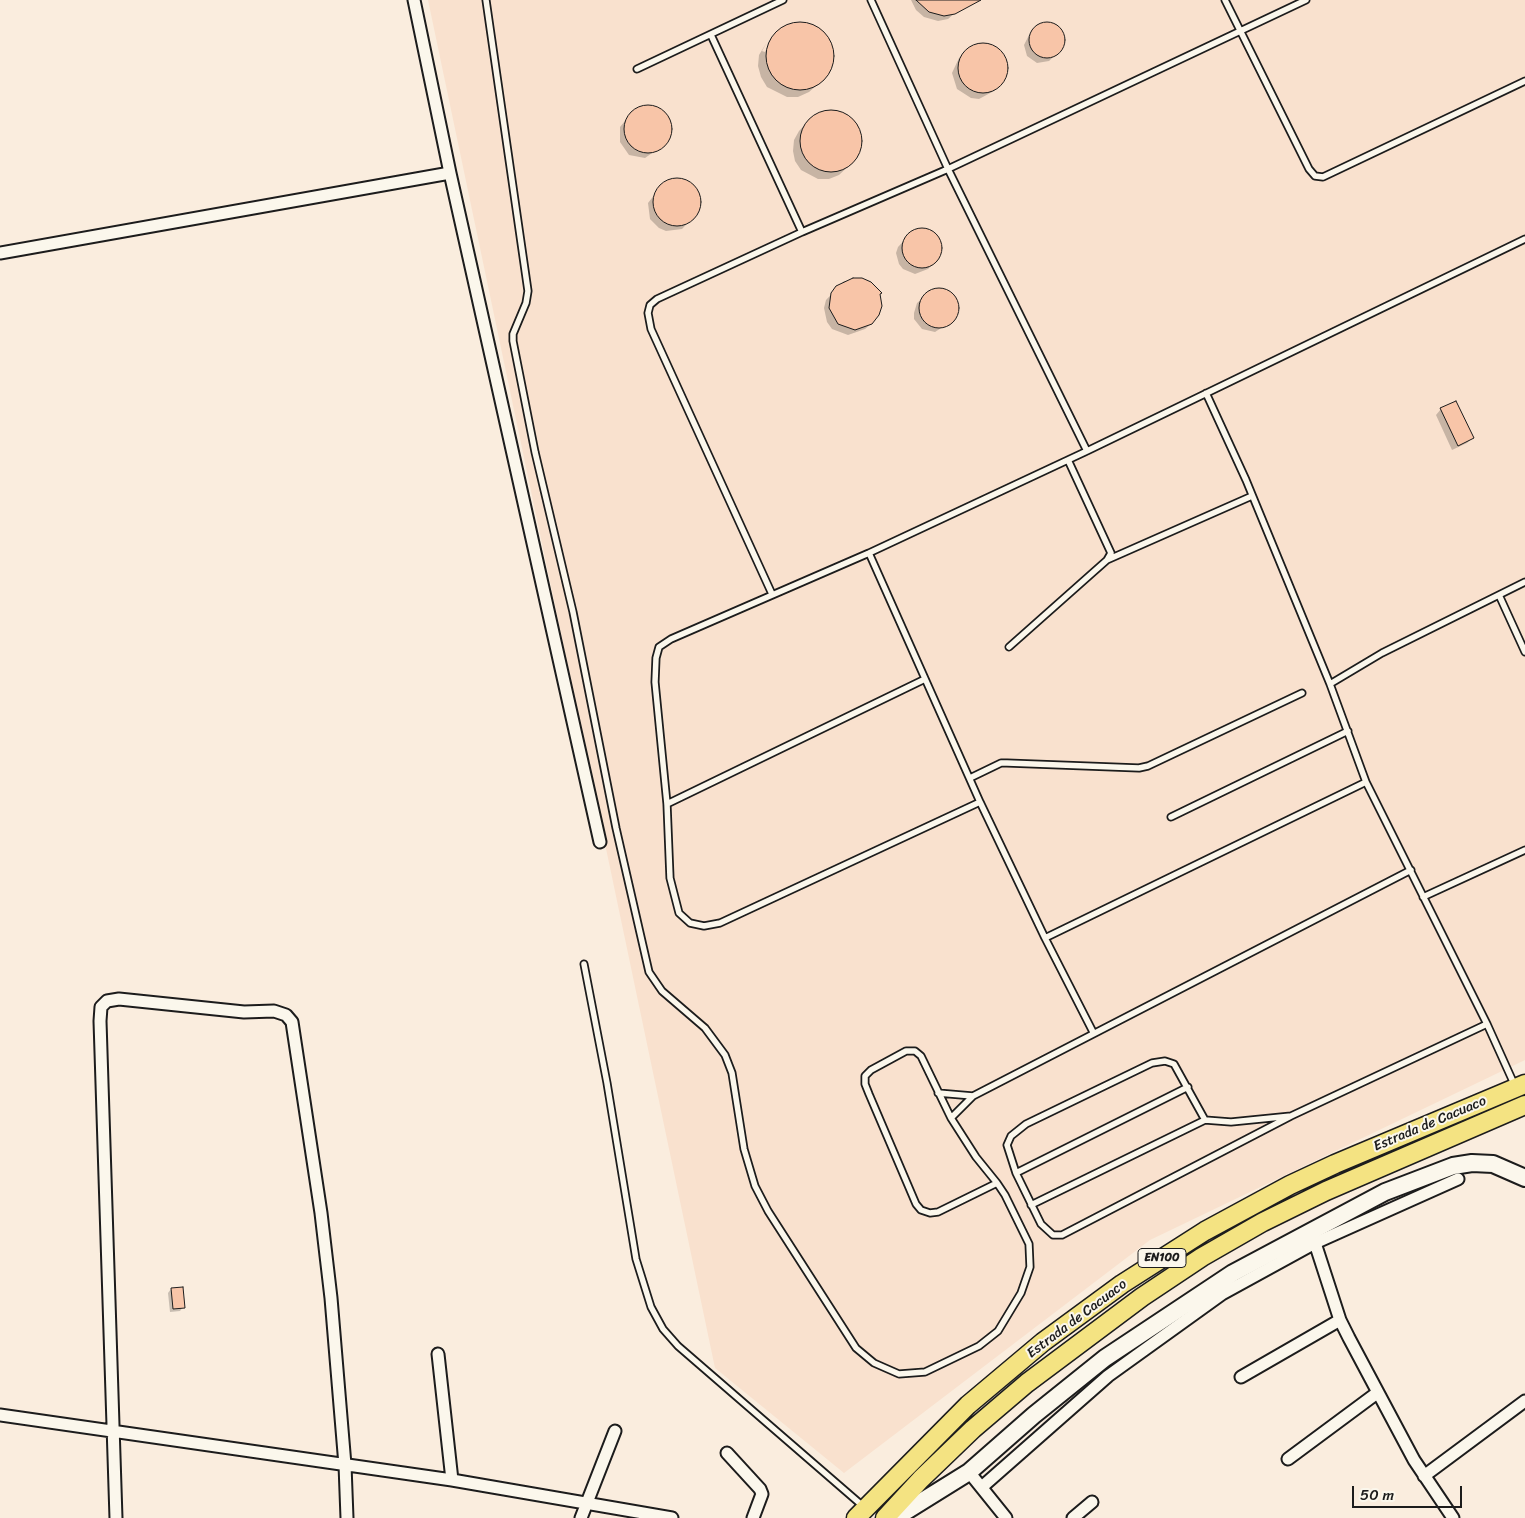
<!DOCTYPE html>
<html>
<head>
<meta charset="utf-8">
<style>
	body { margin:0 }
	#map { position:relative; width:1525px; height:1518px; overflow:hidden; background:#faedde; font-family:Sriracha,sans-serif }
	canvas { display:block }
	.scale { position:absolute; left:1352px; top:1486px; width:110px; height:22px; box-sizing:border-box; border:2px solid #1c1c1c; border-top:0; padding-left:6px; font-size:15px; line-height:18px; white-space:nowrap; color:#1c1c1c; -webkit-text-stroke:4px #fbf7ec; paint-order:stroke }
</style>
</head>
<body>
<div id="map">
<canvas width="1525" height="1518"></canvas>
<div class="scale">50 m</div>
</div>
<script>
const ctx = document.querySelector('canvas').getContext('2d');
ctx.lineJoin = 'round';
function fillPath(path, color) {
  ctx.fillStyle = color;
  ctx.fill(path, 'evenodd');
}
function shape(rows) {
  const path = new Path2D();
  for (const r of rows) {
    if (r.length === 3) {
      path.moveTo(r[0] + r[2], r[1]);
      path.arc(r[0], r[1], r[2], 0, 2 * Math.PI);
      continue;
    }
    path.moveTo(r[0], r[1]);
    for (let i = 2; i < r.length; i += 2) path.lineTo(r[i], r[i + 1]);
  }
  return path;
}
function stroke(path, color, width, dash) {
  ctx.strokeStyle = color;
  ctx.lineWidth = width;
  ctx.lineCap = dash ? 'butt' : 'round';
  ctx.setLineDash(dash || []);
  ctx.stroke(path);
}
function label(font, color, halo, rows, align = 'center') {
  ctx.font = font + ' Sriracha,sans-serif';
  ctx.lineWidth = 4;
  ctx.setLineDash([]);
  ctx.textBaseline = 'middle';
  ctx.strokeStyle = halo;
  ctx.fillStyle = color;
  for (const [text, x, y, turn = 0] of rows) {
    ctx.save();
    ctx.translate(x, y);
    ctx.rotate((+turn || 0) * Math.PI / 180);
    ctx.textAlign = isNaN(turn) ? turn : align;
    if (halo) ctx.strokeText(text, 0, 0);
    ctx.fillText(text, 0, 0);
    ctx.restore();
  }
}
fillPath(shape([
	[428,0,1525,0,1525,1060,1150,1240,844,1473,715,1368]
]), '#f9e1ce');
fillPath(shape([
	[911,0,970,0,948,19,938,21,924,17,916,10],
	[802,23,813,25,823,32,830,41,833,55,831,67,826,77,809,92,798,97,787,97,767,87,761,77,758,66,759,55,767,42,762,51,765,52,773,36,790,24],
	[1044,23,1056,26,1063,35,1063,47,1049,61,1037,63,1027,56,1024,45,1029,35],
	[978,44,987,44,1001,52,1006,60,1007,70,1000,85,994,91,979,99,971,98,957,89,952,73,959,58],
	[641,107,657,108,663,112,668,118,671,130,665,144,645,158,629,155,620,142,620,127,634,110],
	[830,110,841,112,857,124,862,140,860,151,855,160,839,175,829,179,818,179,801,170,795,161,793,151,794,140,799,131,814,115],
	[677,179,685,180,697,190,700,198,699,211,682,229,666,231,659,228,650,219,648,203,663,184],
	[927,230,938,238,941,250,934,263,928,269,915,274,903,269,899,264,896,253,898,247,913,231],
	[862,280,871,324,865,329,848,335,832,329,827,322,824,308,826,300,844,281],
	[934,289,950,292,957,303,956,316,952,321,935,332,922,329,914,319,914,313,917,303],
	[1441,409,1472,438,1467,443,1452,450,1436,415],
	[171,1289,183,1307,180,1311,170,1312,168,1293]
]), '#0003');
const building = shape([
	[916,0,981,0,955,14,944,16,929,12,916,0],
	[800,56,34],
	[1047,40,18],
	[983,68,25],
	[648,129,24],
	[831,141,31],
	[677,202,24],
	[922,248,20],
	[853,278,862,278,871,282,882,293,880,294,882,306,879,315,872,324,855,330,838,324,829,308,831,293,836,286,853,278],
	[939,308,20],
	[1456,401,1474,438,1458,446,1440,408,1456,401],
	[183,1287,185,1308,173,1309,171,1288,183,1287]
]);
fillPath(building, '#f8c5a8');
stroke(building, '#1c1c1c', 1);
const service = shape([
	[486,0,528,291,526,303,513,334,513,341,535,452,573,612,616,828,649,972,662,991,705,1028,725,1055,732,1073,744,1149,755,1186,768,1211,856,1348,874,1363,899,1374,925,1372,979,1346,998,1331,1021,1293,1030,1267,1029,1244,1005,1195,997,1183,976,1157,951,1118,921,1056,915,1051,906,1051,871,1070,865,1076,865,1084,869,1094,916,1204,921,1210,930,1213,938,1212,997,1183],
	[871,0,948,169,1087,451],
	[1225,0,1309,169,1315,176,1323,177,1525,81],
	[711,35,802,232],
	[637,69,783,0],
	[1206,393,1246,480,1330,684,1366,782,1487,1024,1515,1086],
	[869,553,980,802,1045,938,1093,1032],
	[1107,560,1252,496],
	[772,594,651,329,648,313,650,305,657,299,802,232,948,169,1306,0],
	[1499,595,1525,652],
	[1009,647,1107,560,1111,553,1068,460],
	[1330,684,1382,653,1525,582],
	[970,778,1001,763,1007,763,1139,768,1148,766,1302,693],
	[980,802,720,923,704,926,690,923,679,913,670,878,667,804,655,682,656,658,659,647,671,639,869,553,1087,451,1525,239],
	[667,804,925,679],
	[1171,817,1348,731],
	[1423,897,1525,850],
	[1045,938,1366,782],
	[584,964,607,1083,636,1259,651,1307,663,1329,678,1346,864,1507],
	[938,1093,973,1096],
	[1291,1116,1231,1122,1205,1120,1174,1064,1165,1061,1152,1063,1026,1124,1011,1136,1007,1145,1016,1173,1041,1224,1053,1235,1062,1235,1291,1116,1487,1024],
	[951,1118,973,1096,1411,870],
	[1016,1173,1188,1087],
	[1031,1205,1205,1120]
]);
const minor = shape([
	[414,0,450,173,600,842],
	[0,253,450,173],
	[1315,1243,1340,1320,1349,1338,1414,1460,1453,1518],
	[438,1354,452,1480],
	[1241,1377,1340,1320],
	[0,1415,452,1480,672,1518],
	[727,1453,760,1489,762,1494,753,1518],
	[1288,1459,1377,1393],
	[969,1472,1006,1518],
	[1424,1476,1525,1401],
	[983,1486,1108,1376,1222,1294,1315,1243,1458,1179],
	[116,1518,100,1021,101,1007,107,1001,119,999,244,1012,274,1011,286,1015,292,1022,321,1213,331,1298,345,1465,347,1518],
	[581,1518,615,1431],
	[1073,1518,1092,1502]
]);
const secondary = shape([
	[895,1518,969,1472,1034,1415,1105,1358,1233,1273,1385,1192,1453,1166,1472,1163,1493,1164,1525,1178]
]);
const primary = shape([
	[856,1518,968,1405,1043,1342,1122,1284,1205,1231,1290,1185,1335,1164,1525,1084],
	[885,1518,921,1479,973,1429,1027,1383,1142,1297,1202,1257,1263,1222,1326,1191,1525,1105]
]);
stroke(service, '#1c1c1c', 9);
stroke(minor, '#1c1c1c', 15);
stroke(secondary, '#1c1c1c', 20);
stroke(primary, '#1c1c1c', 21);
stroke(service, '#fbf7ec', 5.5);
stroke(minor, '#fbf7ec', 11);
stroke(secondary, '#fbf7ec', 16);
stroke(primary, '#f4e382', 18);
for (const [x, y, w] of [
	[1162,1258,48]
]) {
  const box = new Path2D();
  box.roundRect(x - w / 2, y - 9.5, w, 19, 4);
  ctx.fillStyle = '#fbf7ec';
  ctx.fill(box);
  stroke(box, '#1c1c1c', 1);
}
label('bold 12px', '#1c1c1c', null, [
	["EN100",1162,1258]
]);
label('14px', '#1c1c1c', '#fbf7ec', [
	["Estrada de Cacuaco",1430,1124,-23],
	["Estrada de Cacuaco",1077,1319,-37]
]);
</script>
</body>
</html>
